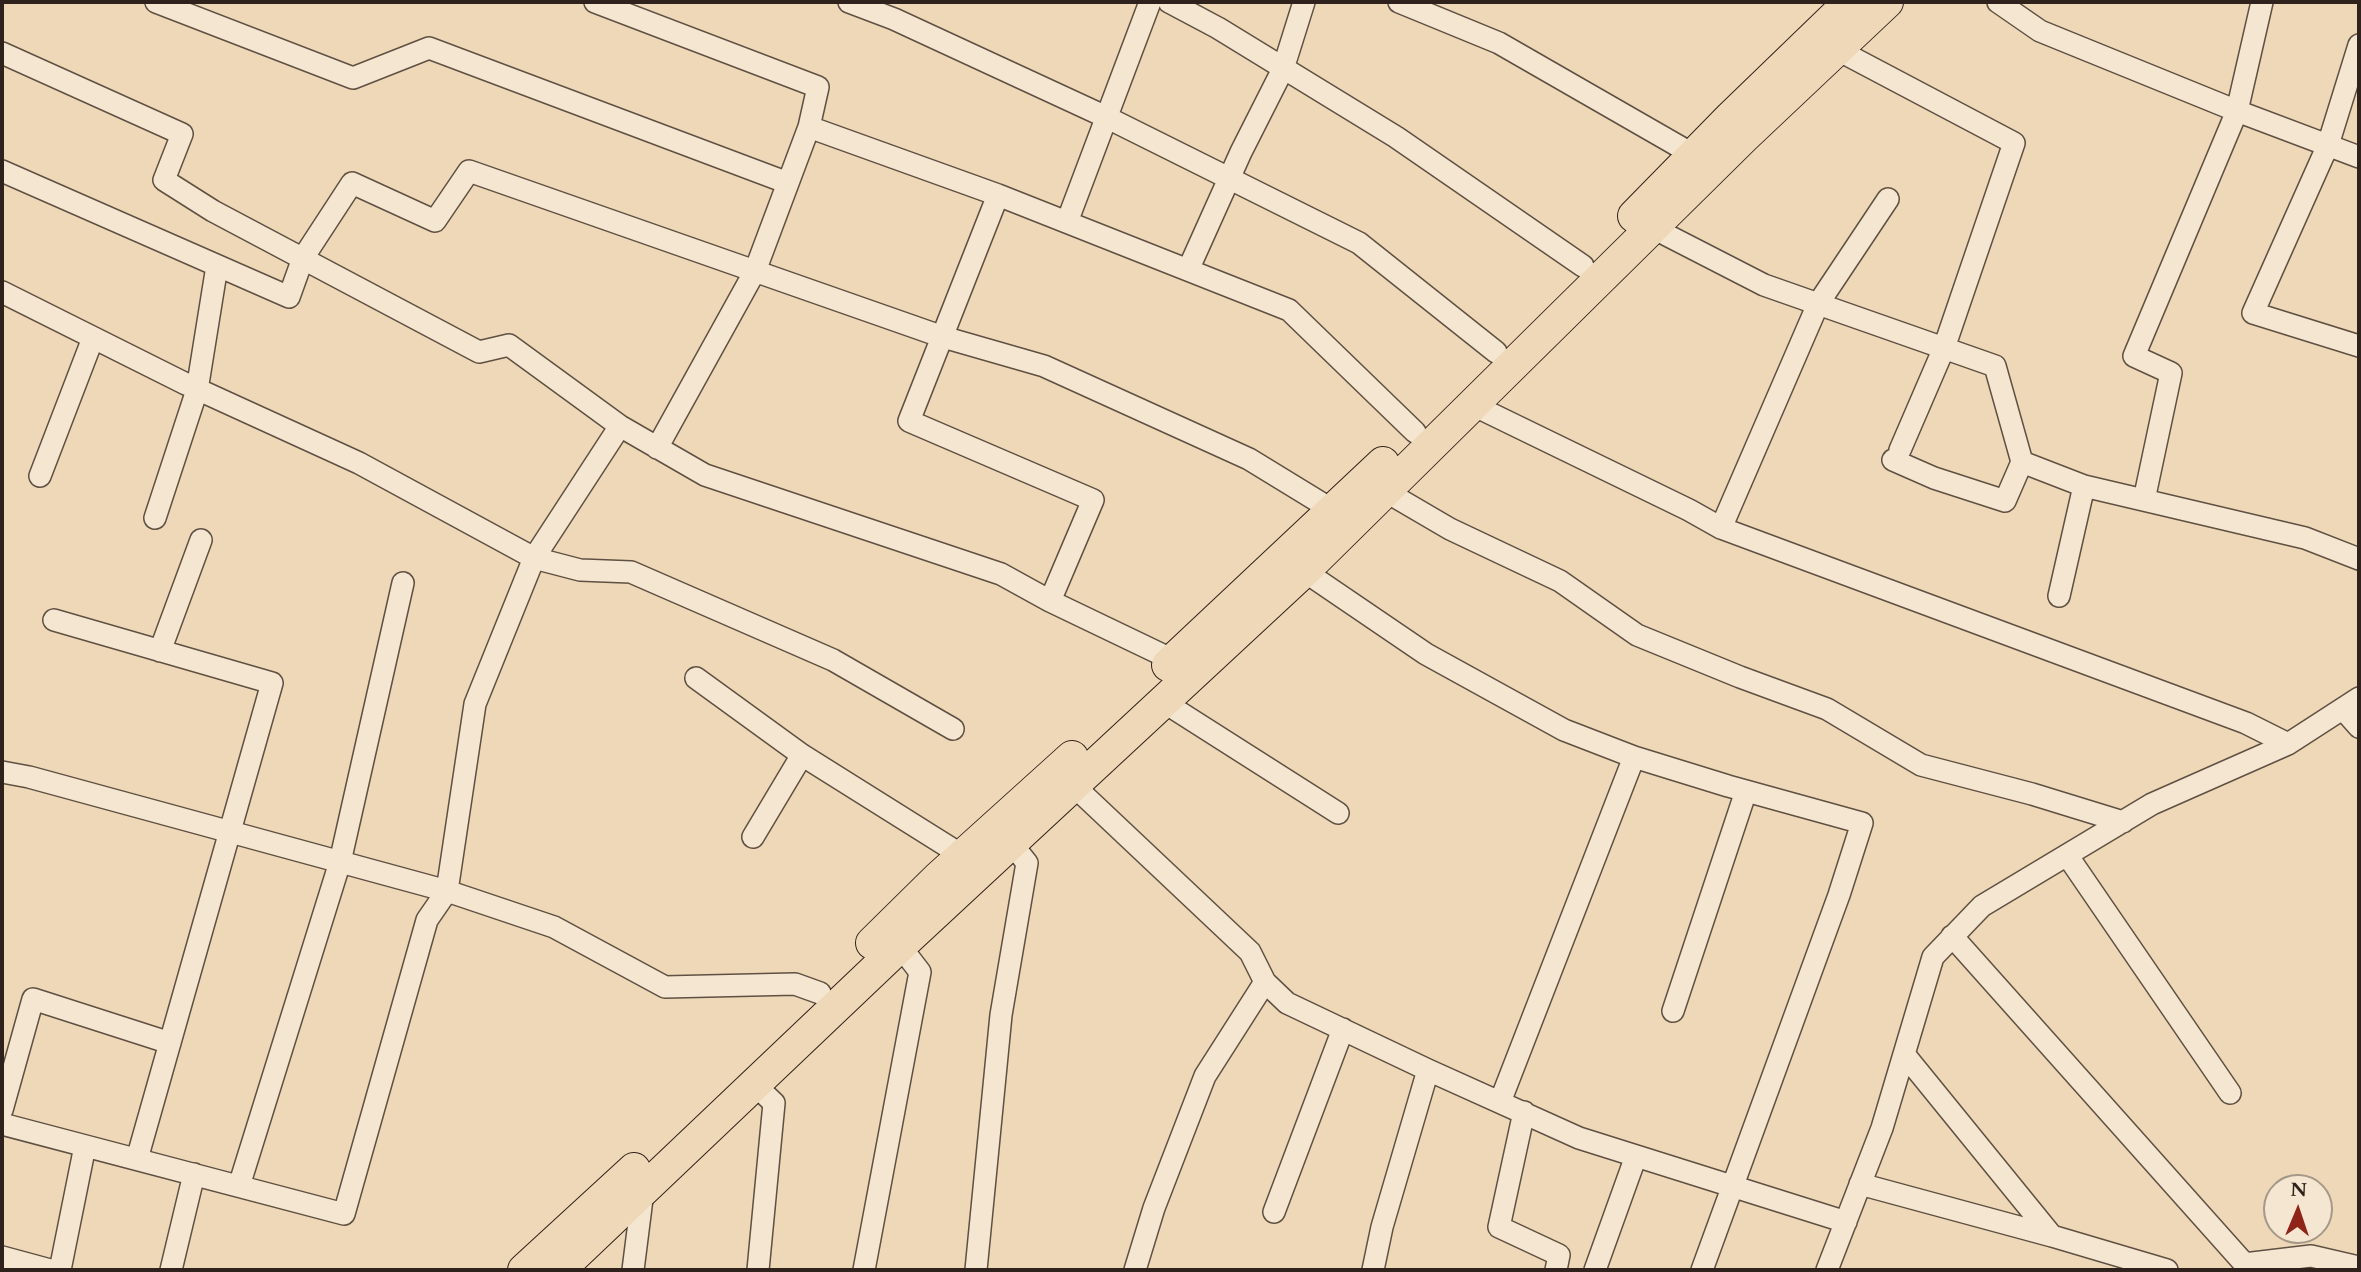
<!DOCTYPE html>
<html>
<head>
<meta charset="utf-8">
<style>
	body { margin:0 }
	#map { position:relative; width:2361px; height:1272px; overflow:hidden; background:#eed8b7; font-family:Cardo,serif }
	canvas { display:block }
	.frame { position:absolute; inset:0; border:4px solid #2f221c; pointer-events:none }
	.north { position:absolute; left:2263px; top:1174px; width:70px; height:70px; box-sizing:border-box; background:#f4e6d0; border:2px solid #a59888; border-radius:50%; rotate:2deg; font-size:19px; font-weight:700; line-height:28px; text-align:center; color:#2f221c }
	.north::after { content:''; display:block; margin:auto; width:24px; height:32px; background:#8f2418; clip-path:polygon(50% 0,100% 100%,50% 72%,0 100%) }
</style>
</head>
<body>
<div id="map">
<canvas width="2361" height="1272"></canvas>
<div class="frame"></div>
<div class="north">N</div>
</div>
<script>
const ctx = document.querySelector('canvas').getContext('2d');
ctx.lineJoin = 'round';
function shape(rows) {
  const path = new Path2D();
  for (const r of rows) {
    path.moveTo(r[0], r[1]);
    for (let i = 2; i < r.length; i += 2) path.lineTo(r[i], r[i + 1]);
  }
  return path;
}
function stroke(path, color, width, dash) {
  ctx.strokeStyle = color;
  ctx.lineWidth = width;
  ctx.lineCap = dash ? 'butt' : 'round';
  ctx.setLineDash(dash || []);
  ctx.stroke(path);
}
const minor = shape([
	[156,2,353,78,429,48,788,183],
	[595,2,818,87,809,127,998,195,1289,310,1415,432],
	[849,2,894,19,1106,117,1359,243,1496,352],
	[1169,2,1218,28,1396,137,1583,266],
	[1399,2,1499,43,1694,155],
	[1998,2,2040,31,2237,111,2359,157],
	[2359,45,2328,145,2253,313,2359,346],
	[1836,49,2014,143,1944,348,1900,450],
	[2,53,182,134,164,180,213,211,479,352,509,345,620,426,705,475,1001,574,1050,601,1173,660],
	[2,171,289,297,303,258,352,183,435,221,469,171,943,337,1044,366,1249,459,1334,511],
	[998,195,909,421,1093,500,1050,601],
	[1067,222,1150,2],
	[1653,228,1764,285,1995,366,2022,462,2084,486,2305,538,2359,559],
	[1188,270,1241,152,1283,69,1304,2],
	[2,292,186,384,359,463,534,558,580,570,631,572,833,660,953,729],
	[1473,405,1689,510,1721,528,2246,723,2288,744],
	[657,448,755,271,809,127],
	[1893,460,1934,478,2005,501,2022,462],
	[40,476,93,338],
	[1385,491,1450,529,1560,581,1637,635,1740,677,1827,709,1921,765,2032,794,2123,822],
	[2144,500,2171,373,2134,356,2237,111,2262,2],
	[155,518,197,390,217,266],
	[1721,528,1818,304,1888,199],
	[1304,571,1426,654,1564,730,1634,757,1728,786,1862,823,1839,895,1702,1270],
	[2059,596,2084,486],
	[54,620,272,683,137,1159],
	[160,651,201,540],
	[696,678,802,755,963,856],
	[1162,701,1338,813],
	[2343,709,2359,727],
	[2,772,29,777,447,891,554,927,665,987,795,984,820,993],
	[1073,785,1250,952,1265,982,1287,1003,1428,1070,1579,1138,1846,1222],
	[753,837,802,755],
	[2067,855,2230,1093],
	[1952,936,2250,1270],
	[1673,1011,1746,791],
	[1904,1054,2052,1236],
	[754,1084,774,1103,758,1270],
	[1500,1102,1634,757],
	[2,1110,33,999,170,1043],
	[1524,1112,1499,1227,1559,1255,1556,1270],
	[2,1124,344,1214,427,920,447,891,475,704,534,558,620,426],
	[1860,1184,2052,1236,2167,1270],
	[239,1186,340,862,403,583],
	[1274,1212,1343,1029],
	[2,1257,50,1270],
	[2244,1264,2311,1256,2359,1267],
	[60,1270,85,1146],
	[171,1270,194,1174],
	[633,1270,643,1191],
	[864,1270,920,972,900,946],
	[976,1270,1001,1015,1027,863,1011,843],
	[1135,1270,1154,1208,1205,1076,1265,982],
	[1373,1270,1382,1227,1428,1070],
	[1595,1270,1636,1156],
	[1827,1270,1882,1128,1933,957,1982,906,2152,804,2288,744,2359,698]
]);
const highway = shape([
	[1634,216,1731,117,1850,2],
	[1168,665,1383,463],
	[872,943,938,878,1072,757],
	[524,1270,634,1169],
	[559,1270,900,946,1304,571,1745,136,1887,2]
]);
stroke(minor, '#5f5043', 24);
stroke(highway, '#2f221c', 34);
stroke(minor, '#f4e6d0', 21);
stroke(highway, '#eed8b7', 32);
</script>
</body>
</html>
